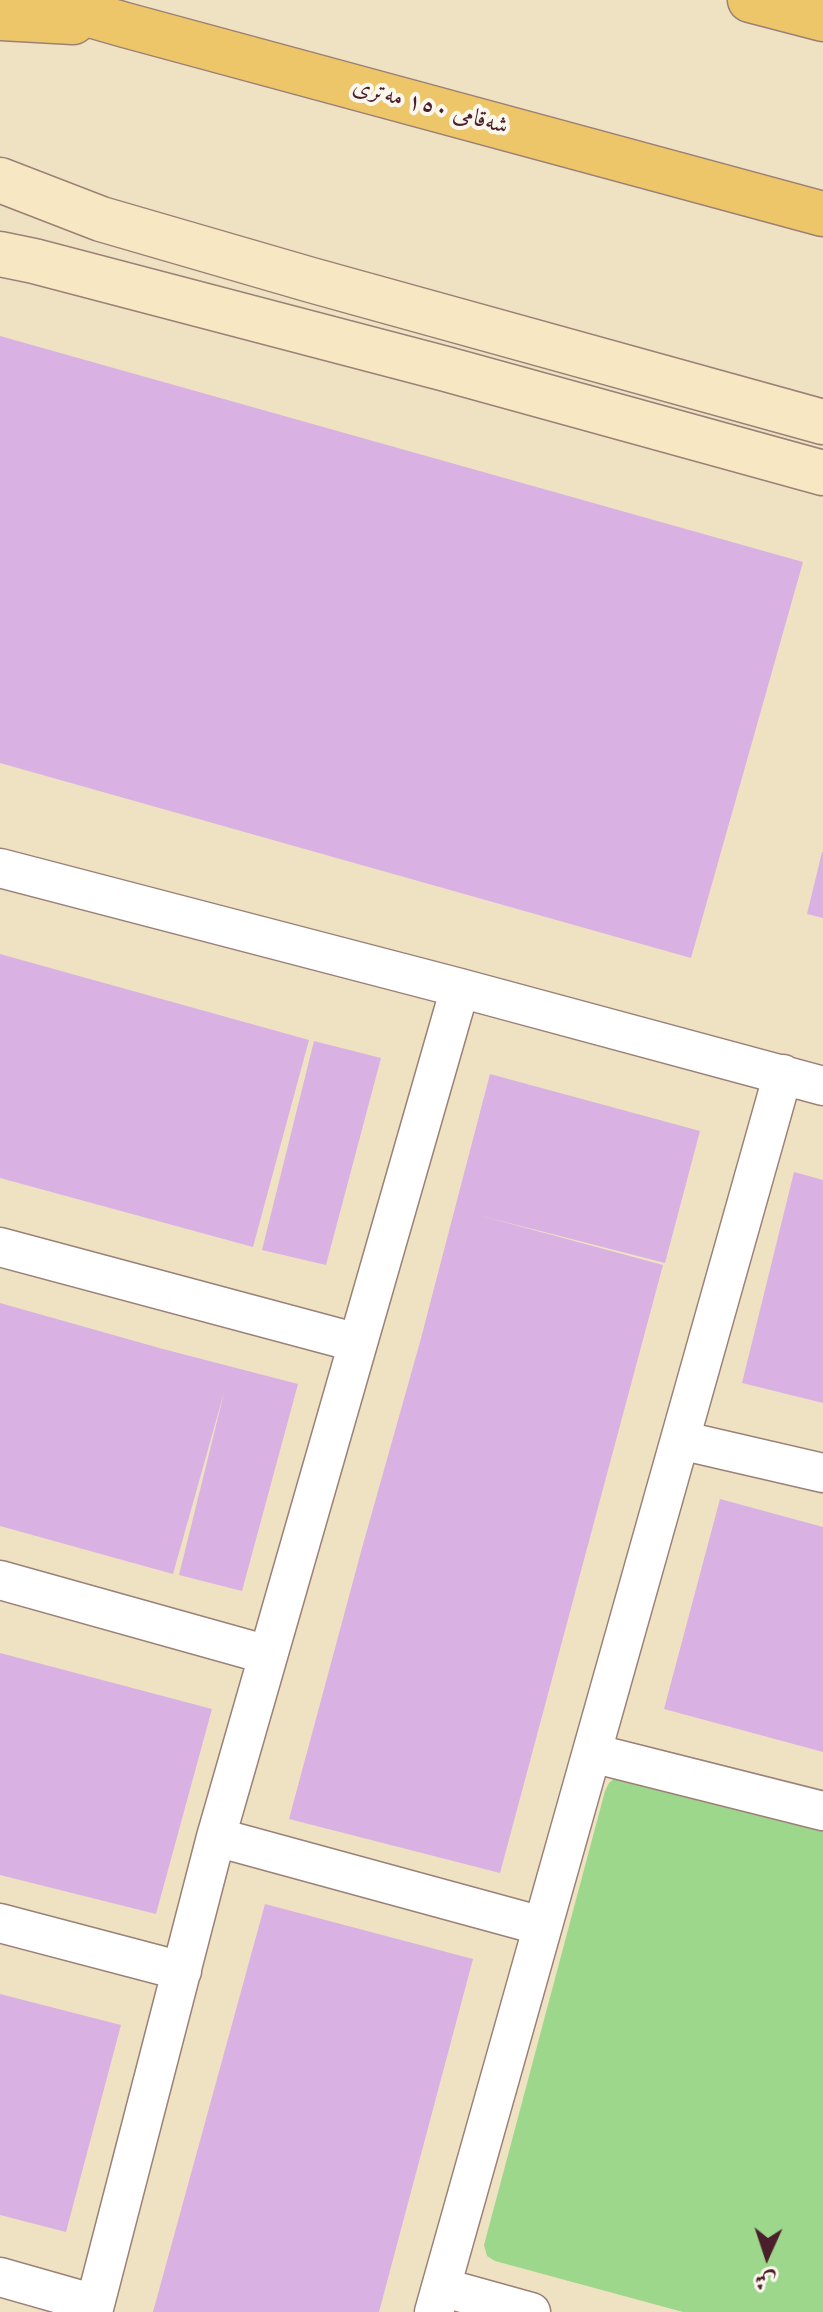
<!DOCTYPE html>
<html>
<head>
<meta charset="utf-8">
<style>
	body { margin:0 }
	#map { position:relative; width:823px; height:2312px; overflow:hidden; background:#eee2c3; font-family:"IM FELL English",Amiri,serif }
	canvas { display:block }
	.north { position:absolute; left:727px; top:2216px; width:80px; height:80px; -webkit-text-stroke:6px #fbf7ec; paint-order:stroke; rotate:183deg; font-size:22px; font-weight:700; line-height:32px; text-align:center; color:#4a1f2b }
	.north::after { content:''; display:block; margin:auto; width:28px; height:36px; background:#4a1f2b; clip-path:polygon(50% 0,100% 100%,50% 72%,0 100%) }
</style>
</head>
<body>
<div id="map">
<canvas width="823" height="2312"></canvas>
<div class="north">ش</div>
</div>
<script>
const ctx = document.querySelector('canvas').getContext('2d');
ctx.lineJoin = 'round';
function fillPath(path, color) {
  ctx.fillStyle = color;
  ctx.fill(path, 'evenodd');
}
function shape(rows) {
  const path = new Path2D();
  for (const r of rows) {
    path.moveTo(r[0], r[1]);
    for (let i = 2; i < r.length; i += 2) path.lineTo(r[i], r[i + 1]);
  }
  return path;
}
function stroke(path, color, width, dash) {
  ctx.strokeStyle = color;
  ctx.lineWidth = width;
  ctx.lineCap = dash ? 'butt' : 'round';
  ctx.setLineDash(dash || []);
  ctx.stroke(path);
}
function label(font, color, halo, rows, align = 'center') {
  ctx.font = font + ' "IM FELL English",Amiri,serif';
  ctx.lineWidth = 8;
  ctx.setLineDash([]);
  ctx.textBaseline = 'middle';
  ctx.strokeStyle = halo;
  ctx.fillStyle = color;
  for (const [text, x, y, turn = 0] of rows) {
    ctx.save();
    ctx.translate(x, y);
    ctx.rotate((+turn || 0) * Math.PI / 180);
    ctx.textAlign = isNaN(turn) ? turn : align;
    if (halo) ctx.strokeText(text, 0, 0);
    ctx.fillText(text, 0, 0);
    ctx.restore();
  }
}
fillPath(shape([
	[616,1777,823,1831,823,2312,683,2312,495,2261,487,2256,484,2245,605,1791,609,1783]
]), '#9cd78b');
fillPath(shape([
	[0,336,803,562,691,958,0,763],
	[822,852,823,852,823,918,807,914],
	[0,954,309,1040,253,1247,0,1178],
	[314,1041,381,1058,326,1265,262,1250],
	[490,1074,700,1131,665,1263,478,1215,663,1265,500,1873,289,1819,362,1548,420,1342],
	[794,1172,823,1180,823,1403,742,1383],
	[0,1303,163,1349,298,1384,242,1591,179,1575,225,1389,173,1574,0,1526],
	[720,1499,823,1527,823,1752,664,1709],
	[0,1653,212,1709,156,1914,0,1875],
	[265,1904,473,1959,379,2312,153,2312],
	[0,1994,121,2025,66,2232,0,2215]
]), '#d9b2e3');
const street = shape([
	[0,868,460,988,823,1086],
	[0,1247,358,1343],
	[680,1440,823,1473],
	[0,1580,268,1655],
	[592,1753,823,1811],
	[216,1837,542,1926],
	[0,1923,182,1971],
	[0,2277,95,2304],
	[441,2287,531,2312],
	[93,2312,216,1837,460,988],
	[434,2312,783,1074]
]);
const secondary = shape([
	[0,180,101,219,311,280,823,422],
	[0,254,34,261,446,369,823,473]
]);
const highway = shape([
	[38,0,125,25,823,214],
	[750,0,823,19],
	[0,18,73,22]
]);
stroke(street, '#9c8077', 41);
stroke(secondary, '#9c8077', 47);
stroke(highway, '#9c8077', 47);
stroke(street, '#fff', 38);
stroke(secondary, '#f7e8c3', 44);
stroke(highway, '#ecc669', 44);
label('24px', '#4a1f2b', '#fbf7ec', [
	["شەقامی ١٥٠ مەتری",430,108,15]
]);
</script>
</body>
</html>
